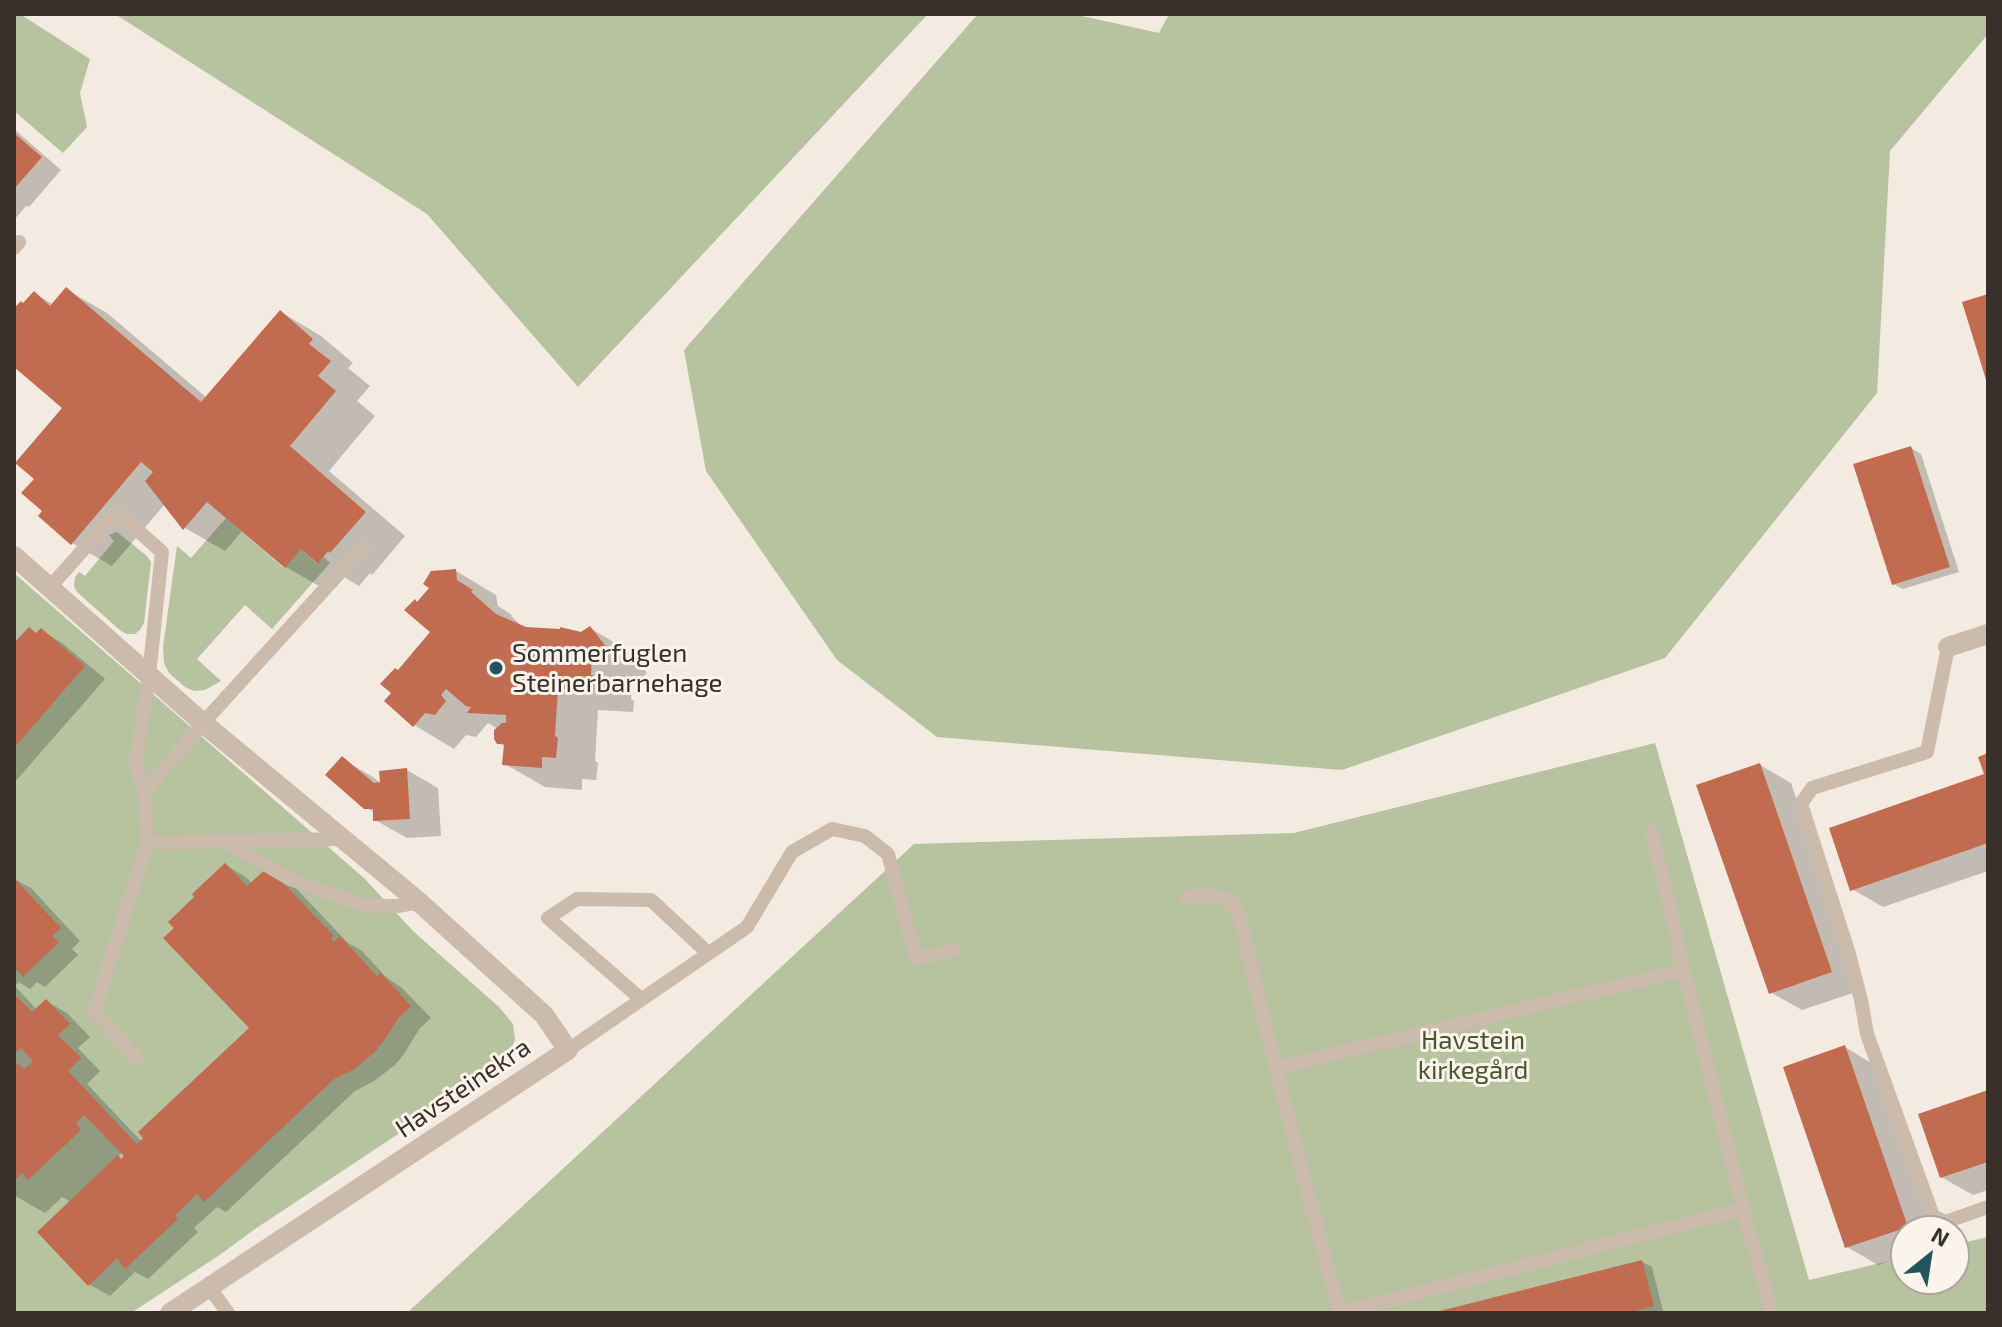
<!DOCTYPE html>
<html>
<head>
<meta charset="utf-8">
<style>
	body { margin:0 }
	#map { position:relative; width:2002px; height:1327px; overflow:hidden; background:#f3eae1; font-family:"Exo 2",sans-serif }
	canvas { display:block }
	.frame { position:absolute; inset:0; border:16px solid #39302b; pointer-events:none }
	.north { position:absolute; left:1890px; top:1215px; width:80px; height:80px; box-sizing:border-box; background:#faf4ed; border:2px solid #ada69f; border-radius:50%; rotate:30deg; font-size:22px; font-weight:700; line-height:32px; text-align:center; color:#39302b }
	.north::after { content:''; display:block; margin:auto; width:28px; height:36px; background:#21555a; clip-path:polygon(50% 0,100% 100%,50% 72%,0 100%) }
</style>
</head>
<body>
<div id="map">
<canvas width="2002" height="1327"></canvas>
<div class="frame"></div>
<div class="north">N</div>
</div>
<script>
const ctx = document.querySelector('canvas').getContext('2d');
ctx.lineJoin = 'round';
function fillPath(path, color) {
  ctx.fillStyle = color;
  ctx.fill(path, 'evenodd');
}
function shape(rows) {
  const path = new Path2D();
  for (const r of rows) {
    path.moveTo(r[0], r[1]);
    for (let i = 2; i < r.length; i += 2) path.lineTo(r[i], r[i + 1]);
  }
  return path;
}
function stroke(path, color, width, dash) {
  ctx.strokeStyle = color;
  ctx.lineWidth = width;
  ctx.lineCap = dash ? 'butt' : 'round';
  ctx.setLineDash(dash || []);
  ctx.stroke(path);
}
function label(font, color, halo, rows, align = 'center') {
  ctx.font = font + ' "Exo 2",sans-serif';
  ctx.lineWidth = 6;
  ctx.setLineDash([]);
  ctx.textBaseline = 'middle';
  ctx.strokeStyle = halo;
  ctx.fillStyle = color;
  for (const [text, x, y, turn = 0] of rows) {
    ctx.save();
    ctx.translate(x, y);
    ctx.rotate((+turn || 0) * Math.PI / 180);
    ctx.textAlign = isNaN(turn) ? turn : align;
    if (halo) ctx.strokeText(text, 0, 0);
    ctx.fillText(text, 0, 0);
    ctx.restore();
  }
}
fillPath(shape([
	[14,14,20,14,90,59,80,93,87,127,63,153,14,111],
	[115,14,928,14,578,387,427,214],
	[978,14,1073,14,1159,33,1169,14,1988,14,1988,34,1890,151,1877,393,1665,658,1342,770,937,737,837,660,706,471,684,350],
	[226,518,284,568,301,549,317,564,324,557,330,563,272,629,245,605,197,659,221,681,205,690,194,691,185,687,169,673,164,663,163,647,177,546,191,558],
	[117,532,147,556,151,562,144,623,140,630,135,634,127,634,121,631,77,592,74,586,75,577,79,572,85,576,114,541,109,535],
	[14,573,365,879,414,932,499,1007,513,1024,515,1040,505,1063,255,1229,221,1254,131,1313,14,1313],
	[1655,743,1809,1280,1906,1257,1906,1279,1954,1279,1954,1245,1988,1237,1988,1313,407,1313,914,844,1294,833]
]), '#b6c2a0');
fillPath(shape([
	[14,129,61,170,29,207,26,206,15,219],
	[67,290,107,313,207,398,281,312,321,336,353,363,348,368,370,386,357,401,375,416,329,471,405,536,372,575,370,573,359,586,339,574,326,590,286,567,243,530,225,551,185,528,165,504,112,566,72,543,44,511,37,479,65,408,14,365,14,312,24,305,34,293,54,305],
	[1911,448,1921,454,1959,572,1903,589,1893,584],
	[456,571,496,595,498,606,512,615,511,616,524,628,582,634,590,628,630,652,647,673,640,680,632,680,631,699,634,701,633,712,598,710,595,761,598,763,596,780,582,779,582,790,545,787,505,764,506,747,498,743,498,729,488,723,476,737,466,735,454,749,414,725,394,693,398,672,433,632,418,603],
	[42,631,62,643,105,679,14,783,14,642,16,644,38,635],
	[1988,755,1988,871,1883,907,1852,889,1986,776],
	[342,759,373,777,382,784,407,770,438,788,441,836,407,838,375,820,375,813,365,807],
	[1760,765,1791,783,1862,990,1802,1010,1770,992],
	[226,865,247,878,253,884,289,881,348,943,361,950,387,978,401,987,431,1018,420,1028,404,1054,395,1065,374,1081,355,1091,226,1212,217,1207,194,1228,198,1232,148,1279,135,1272,110,1296,89,1284,71,1202,62,1197,45,1213,14,1195,14,1069,19,1065,14,1062,14,879,31,888,80,941,72,949,78,955,45,987,37,982,30,989,19,982,15,986,37,1010,46,1001,67,1013,90,1037,78,1048,100,1071,87,1084,142,1142,251,1028],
	[122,1152,127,1157,123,1160,117,1157],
	[1845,1047,1876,1066,1933,1231,1906,1231,1906,1255,1878,1265,1847,1247],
	[1988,1092,1988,1190,1973,1195,1941,1177],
	[1642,1262,1652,1267,1663,1311,1656,1313,1436,1313]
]), '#0003');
fillPath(shape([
	[14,133,42,157,14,189],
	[66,287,201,402,280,310,313,339,309,344,331,361,318,376,336,391,290,446,366,512,330,553,328,551,318,564,301,549,285,568,207,502,183,530,145,481,153,472,141,462,71,545,38,516,42,511,21,493,34,479,15,463,62,408,14,367,14,308,21,301,23,303,34,291,50,306],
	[1988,294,1988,383,1987,383,1962,302],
	[1911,446,1950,567,1892,585,1853,464],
	[456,569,457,580,473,590,471,592,496,614,526,627,560,629,560,627,581,632,590,626,608,649,599,658,592,658,591,675,594,676,593,690,558,688,555,736,558,738,556,758,542,757,542,768,502,765,504,744,497,744,494,739,494,730,502,723,506,723,506,715,467,713,471,707,466,706,446,689,441,695,446,701,435,715,425,713,413,727,384,701,391,693,380,684,395,668,398,670,430,632,404,610,415,599,417,602,429,588,423,584,431,571],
	[29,627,36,633,41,628,85,666,14,748,14,643],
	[1988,753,1988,843,1850,891,1829,828,1984,774,1978,757],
	[342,756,374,783,380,782,379,771,407,768,410,819,373,821,373,809,364,809,325,775],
	[1760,763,1832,972,1769,994,1696,785],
	[225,863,247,886,268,867,334,936,331,939,334,942,340,936,377,976,380,972,411,1006,399,1017,383,1042,374,1053,353,1070,334,1079,204,1202,197,1194,175,1215,178,1219,125,1269,117,1258,88,1286,37,1232,118,1155,121,1159,124,1156,84,1115,76,1123,81,1130,28,1180,22,1173,14,1181,14,1066,18,1063,24,1069,33,1061,21,1048,14,1054,14,994,32,1012,46,999,70,1024,58,1035,81,1058,68,1071,137,1144,143,1138,138,1132,249,1028,163,938,174,928,168,922,194,897,192,894],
	[14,878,61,928,52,936,59,942,23,977,17,970,14,973],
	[1845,1045,1908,1227,1845,1248,1783,1067],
	[1988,1090,1988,1162,1940,1178,1918,1114],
	[1642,1260,1654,1306,1627,1313,1432,1313]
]), '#c26c4f');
stroke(shape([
	[14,248,19,242],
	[50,587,117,512,162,552,149,676,135,765,145,791,147,843],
	[1948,647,1927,752,1812,788,1801,804,1849,954,1861,1000,1867,1034,1933,1216,1945,1222,1988,1207],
	[145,791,203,723,363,547],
	[1652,832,1684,970],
	[226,842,290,879,366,906,398,906,419,902],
	[1185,897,1211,895,1232,902,1240,919,1276,1068,1339,1313],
	[641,999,548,918,577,899,651,900,708,953],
	[568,1050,747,927,792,852,832,829,865,836,888,854,916,959,954,950],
	[136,1058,94,1012,147,843,343,839],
	[1276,1068,1684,970,1743,1209,1772,1313],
	[209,1287,228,1313],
	[1340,1313,1743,1209]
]), '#cbbbac', 14);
stroke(shape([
	[14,556,203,723,419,902,544,1015,568,1050,170,1313],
	[1948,647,1988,634]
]), '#cbbbac', 20);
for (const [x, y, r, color] of [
	[496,668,8,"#21555a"]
]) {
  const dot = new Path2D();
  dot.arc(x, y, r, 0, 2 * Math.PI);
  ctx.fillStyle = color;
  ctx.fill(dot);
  stroke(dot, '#faf4ed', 3);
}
label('26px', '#39302b', '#faf4ed', [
	["Sommerfuglen",512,653],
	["Steinerbarnehage",512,683]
], 'left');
label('26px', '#48572f', '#faf4ed', [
	["Havstein",1473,1040],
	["kirkegård",1473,1070]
]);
label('26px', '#39302b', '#faf4ed', [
	["Havsteinekra",463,1088,-34]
]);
</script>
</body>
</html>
